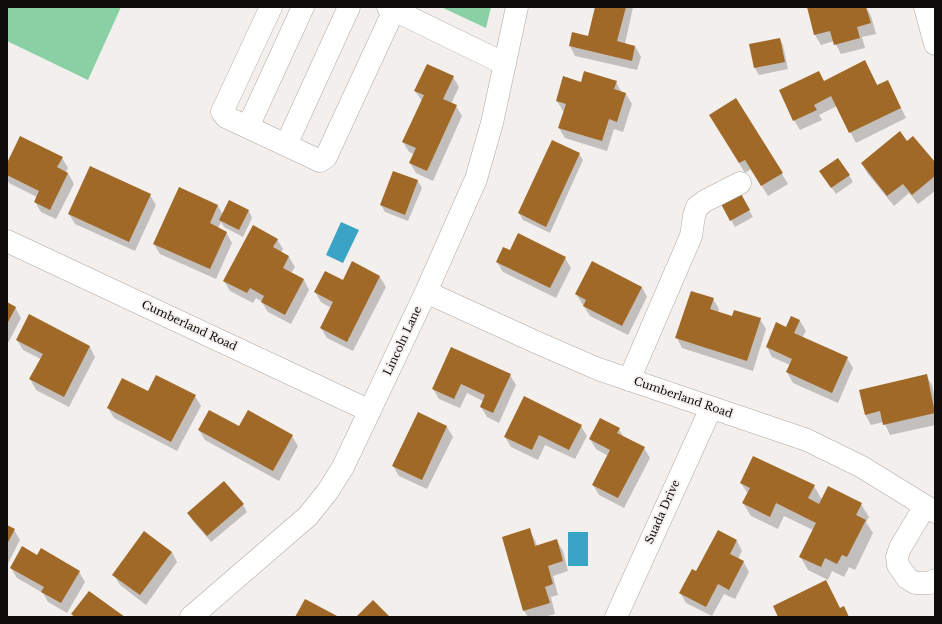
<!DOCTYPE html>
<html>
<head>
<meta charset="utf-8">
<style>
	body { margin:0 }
	#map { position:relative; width:942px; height:624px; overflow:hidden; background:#f3efec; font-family:"Libre Baskerville",serif }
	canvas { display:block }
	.frame { position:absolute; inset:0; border:8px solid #0e0d0c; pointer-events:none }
</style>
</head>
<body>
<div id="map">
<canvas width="942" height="624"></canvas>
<div class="frame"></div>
</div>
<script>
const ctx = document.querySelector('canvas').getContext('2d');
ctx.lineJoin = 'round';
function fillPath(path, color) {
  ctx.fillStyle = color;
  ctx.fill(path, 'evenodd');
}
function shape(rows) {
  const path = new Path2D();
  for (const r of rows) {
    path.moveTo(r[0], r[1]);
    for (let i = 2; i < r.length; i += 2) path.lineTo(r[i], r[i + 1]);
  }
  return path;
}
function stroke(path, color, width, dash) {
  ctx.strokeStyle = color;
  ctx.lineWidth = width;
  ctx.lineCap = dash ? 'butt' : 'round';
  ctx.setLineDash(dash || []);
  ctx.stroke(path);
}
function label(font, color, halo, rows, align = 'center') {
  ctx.font = font + ' "Libre Baskerville",serif';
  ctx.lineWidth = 3.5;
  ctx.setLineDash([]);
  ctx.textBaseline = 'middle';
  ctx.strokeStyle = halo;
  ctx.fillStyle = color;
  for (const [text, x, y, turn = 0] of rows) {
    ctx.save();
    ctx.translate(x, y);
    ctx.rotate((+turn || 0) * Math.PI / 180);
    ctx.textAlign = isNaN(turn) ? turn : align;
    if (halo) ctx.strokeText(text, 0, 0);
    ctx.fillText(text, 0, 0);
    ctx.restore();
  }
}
fillPath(shape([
	[7,7,121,7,88,80,7,41],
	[441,7,491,7,486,28]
]), '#89d1a5');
fillPath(shape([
	[341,222,359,230,343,263,326,255],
	[568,532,588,532,588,566,568,566]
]), '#39a4c6');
fillPath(shape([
	[596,7,633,7,625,44,635,46,641,57,637,70,575,56,570,46,589,37],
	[808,7,866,7,871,16,876,34,862,37,865,48,841,54,834,41,821,45,815,35],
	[780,39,783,45,788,69,759,75,755,68,750,45],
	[865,62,878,86,893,91,906,118,856,143,837,106,819,115,822,120,800,130,794,120,824,82],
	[453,77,459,87,451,104,456,106,462,116,433,181,416,173,410,163,414,154,409,152,403,142,422,101,415,91],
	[616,82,622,93,626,94,632,104,623,132,614,129,607,151,565,138,559,128,564,111,563,111,557,101,582,83],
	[716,125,782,174,788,184,768,196,751,169,745,173],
	[907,142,935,164,935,191,918,204,909,193,894,206,868,174,862,164],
	[579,154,583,160,550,233,523,220,519,213],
	[62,158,68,168,66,172,68,173,74,184,56,219,41,212,35,202,37,197,9,183,7,179,7,166],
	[394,172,418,181,422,188,408,221,385,212,381,205],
	[849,175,853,182,836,194,825,178],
	[180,188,218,206,223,215,249,211,252,218,243,237,224,227,221,222,218,228,226,232,232,243,216,279,160,254,154,244],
	[739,193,753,217,735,227,722,203],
	[150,195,156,205,135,251,75,224,69,214],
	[277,239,283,249,281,253,289,257,295,267,291,273,304,280,309,290,291,324,268,312,261,301,256,298,253,303,230,291,224,281],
	[565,258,571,268,556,298,503,272,497,262],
	[380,277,386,287,353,351,327,338,321,328,331,308,321,302,315,292],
	[642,287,647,297,628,335,590,316,576,294],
	[713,299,719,309,718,313,733,317,760,319,766,329,753,371,682,348,677,338],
	[7,303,15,307,21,318,7,345],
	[791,317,800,321,806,331,802,338,847,358,853,368,838,403,793,383,787,372,790,365,772,357,767,347,787,328],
	[17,340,90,347,95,357,69,407,36,390,30,379,41,359,23,350],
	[510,375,516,385,499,423,487,417,481,407,483,401,467,393,460,408,439,399,433,389],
	[926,375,932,385,935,399,935,425,890,435,884,422,871,425,865,414],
	[148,393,195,396,201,406,177,451,114,418,108,408],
	[418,413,447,427,453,437,427,489,399,476,393,466],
	[581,426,587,436,575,459,545,445,538,460,511,447,505,437],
	[240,427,292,436,298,446,279,481,205,440,199,430],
	[619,429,624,438,644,448,650,458,624,508,599,495,593,485,608,456,596,449,590,439],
	[741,483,814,486,822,500,861,504,869,517,866,522,873,533,855,570,849,567,844,577,832,571,828,580,808,570,800,556,813,530,784,516,778,529,751,516,743,503,748,494],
	[243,505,247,512,211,542,192,520,188,513],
	[7,526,14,530,20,540,7,565],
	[529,530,535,540,537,546,557,541,563,551,568,571,553,576,558,595,551,597,555,614,544,617,528,617,524,611,503,537],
	[737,541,742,551,738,559,743,561,749,572,735,599,724,594,712,616,686,603,680,593,697,573],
	[172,552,177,562,146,605,120,585,114,575],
	[37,556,79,572,85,582,67,613,48,602,43,593,17,578,11,568]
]), '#0003');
fillPath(shape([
	[595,7,626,7,617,41,635,46,632,61,569,46,572,32,588,36],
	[807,7,866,7,871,23,857,27,860,38,834,45,830,31,814,35],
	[780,38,785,62,754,68,749,44],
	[865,60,877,85,888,80,901,108,849,133,831,96,814,105,817,110,793,121,779,90,819,71,824,81],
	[427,64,454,76,443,99,457,105,427,171,409,163,416,148,402,142,424,95,414,91],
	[584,71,617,81,614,89,626,93,617,122,609,119,602,141,558,128,566,104,556,101,563,76,581,82],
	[736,98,783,173,761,186,745,160,739,163,709,115],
	[900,131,907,141,913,136,935,162,935,176,912,195,903,184,887,196,861,163],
	[20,136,63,157,57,167,68,173,50,210,34,202,39,191,7,175,7,163],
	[552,140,580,153,546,227,518,213],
	[838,158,850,175,831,188,819,171],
	[90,166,151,194,129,242,68,214],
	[393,171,418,180,405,215,380,205],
	[179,187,218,205,210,223,227,232,210,269,153,244],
	[740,192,750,210,730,221,720,202],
	[229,200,249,210,239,230,219,220],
	[253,225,278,239,273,247,289,256,283,268,304,279,285,315,261,302,264,296,250,288,247,293,223,281],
	[518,233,566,257,550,288,496,262,503,247,510,250],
	[352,261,380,276,347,342,320,328,333,302,314,292,325,271,343,280],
	[592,261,642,287,622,326,583,306,586,300,575,294],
	[691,291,714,298,710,309,732,316,734,310,761,318,747,361,675,338],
	[7,302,16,307,7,324],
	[29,314,90,346,64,397,29,379,43,354,16,340],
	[791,316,800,320,794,333,848,357,832,393,786,372,792,359,766,347,776,322,786,327],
	[451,347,511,374,493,413,480,407,485,395,461,384,454,399,432,389],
	[927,374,935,413,883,425,880,411,865,415,859,390],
	[156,375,196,395,171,442,107,408,122,378,148,391],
	[524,396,582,425,569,450,539,435,532,450,504,437],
	[209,410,239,426,248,410,293,435,273,471,198,430],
	[418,412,447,426,422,480,392,466],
	[600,418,620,428,617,433,645,447,618,498,592,485,610,450,589,439],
	[753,456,815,485,808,498,819,504,828,486,862,503,856,515,866,520,847,557,842,555,837,564,825,558,821,567,799,557,816,523,776,503,770,517,742,503,750,488,740,483],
	[224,481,244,504,207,536,187,513],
	[7,525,15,529,7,544],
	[530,528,535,546,557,539,563,561,548,566,553,584,545,587,550,603,523,611,502,537],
	[718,530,737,540,730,554,744,561,729,590,718,584,706,607,679,593,692,569,696,571],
	[144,531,172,552,140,595,112,575],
	[22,546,37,555,41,548,80,571,61,603,41,592,44,587,10,568],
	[826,580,840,608,844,606,849,617,778,617,773,606],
	[89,591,125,617,75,617,71,614],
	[305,599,339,617,295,617],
	[373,600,390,617,356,617]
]), '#a16927');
const minor = shape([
	[271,7,222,112,226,117,320,161,326,157,394,10],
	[388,7,505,64],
	[925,7,935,44],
	[248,127,303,7],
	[286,145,349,7],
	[7,241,370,411],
	[426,292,538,343,598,369,807,440,862,467,935,512],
	[629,380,691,236,694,216,697,207,705,201,740,183],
	[925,506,900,548,897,557,898,565,907,578,915,583,930,583,935,580],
	[191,617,308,516,328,491,343,467,426,292,476,179,492,123,517,7],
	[616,617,711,408]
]);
stroke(minor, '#aca9a5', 23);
stroke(minor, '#fff', 22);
label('11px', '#0e0d0c', '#f3efec', [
	["Cumberland Road",189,326,25],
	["Lincoln Lane",403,341,-65],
	["Cumberland Road",683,398,19],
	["Suada Drive",663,512,-66]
]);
</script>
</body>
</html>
